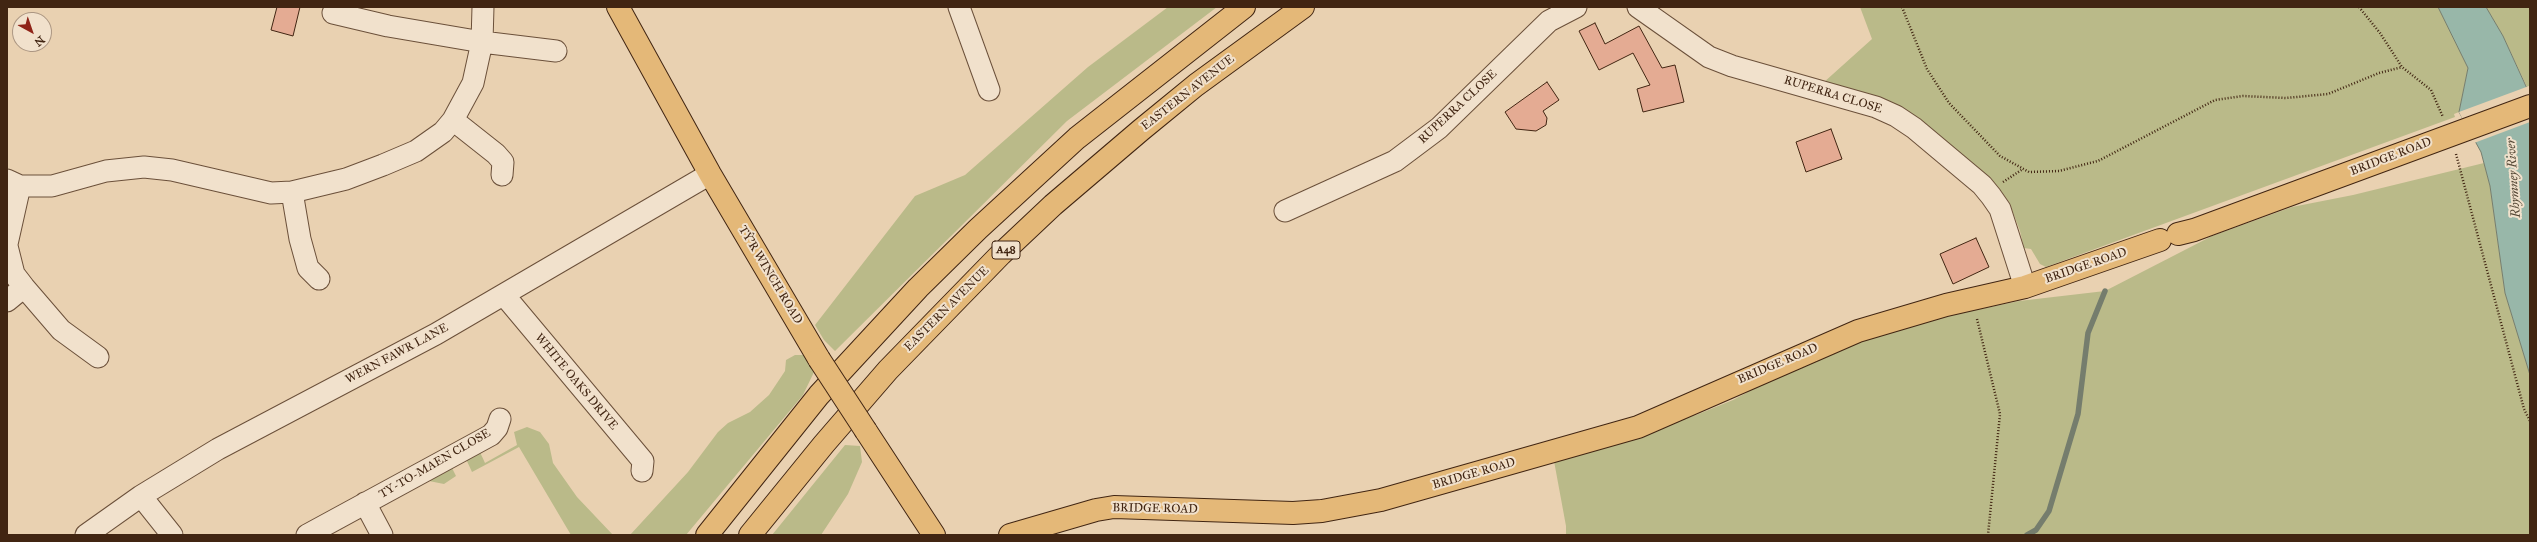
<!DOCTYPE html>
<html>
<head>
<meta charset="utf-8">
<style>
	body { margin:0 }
	#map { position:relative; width:2537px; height:542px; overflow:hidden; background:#e9d1b1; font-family:"IM FELL Great Primer",serif }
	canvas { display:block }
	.frame { position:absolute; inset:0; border:8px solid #412512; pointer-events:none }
	.north { position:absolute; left:12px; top:12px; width:40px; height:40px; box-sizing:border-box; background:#f1e1cc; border:1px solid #ab9682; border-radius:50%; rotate:140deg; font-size:11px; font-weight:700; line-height:16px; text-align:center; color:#412512 }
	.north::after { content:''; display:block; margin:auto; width:14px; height:18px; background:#8f2418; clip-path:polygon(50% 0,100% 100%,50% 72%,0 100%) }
</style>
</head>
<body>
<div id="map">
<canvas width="2537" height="542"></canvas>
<div class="frame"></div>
<div class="north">N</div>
</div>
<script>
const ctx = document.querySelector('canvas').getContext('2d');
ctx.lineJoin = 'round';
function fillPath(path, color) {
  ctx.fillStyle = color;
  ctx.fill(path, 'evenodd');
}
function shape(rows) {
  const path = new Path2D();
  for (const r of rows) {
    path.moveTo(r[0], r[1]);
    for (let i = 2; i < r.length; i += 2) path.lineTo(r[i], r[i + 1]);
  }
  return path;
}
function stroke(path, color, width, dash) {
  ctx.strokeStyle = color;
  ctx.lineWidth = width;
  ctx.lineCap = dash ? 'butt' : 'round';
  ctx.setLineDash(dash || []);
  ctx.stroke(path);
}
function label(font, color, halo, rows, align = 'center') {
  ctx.font = font + ' "IM FELL Great Primer",serif';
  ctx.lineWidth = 4;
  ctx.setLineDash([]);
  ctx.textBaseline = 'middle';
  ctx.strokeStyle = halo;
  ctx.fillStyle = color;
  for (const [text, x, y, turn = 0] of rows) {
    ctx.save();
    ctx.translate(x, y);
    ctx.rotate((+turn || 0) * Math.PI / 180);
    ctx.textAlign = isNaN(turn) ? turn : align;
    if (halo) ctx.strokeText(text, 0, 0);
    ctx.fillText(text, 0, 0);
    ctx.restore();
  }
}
fillPath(shape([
	[1168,7,1217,7,1067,121,835,351,824,340,815,325,915,196,965,175,1088,67],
	[1860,7,2438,7,2468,68,2459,112,2454,114,2455,117,2046,267,2040,264,2031,249,2024,248,2020,231,2009,202,1997,186,1948,143,1920,121,1823,83,1872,39],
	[2486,7,2530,7,2530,86,2527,87,2503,36],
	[2484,163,2490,186,2505,293,2530,375,2530,535,1566,535,1566,526,1554,461,1696,415,1733,400,1815,356,1875,331,2019,301,2105,291,2212,236,2292,207,2353,195],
	[795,355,806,355,815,370,803,395,686,535,630,535,688,472,718,432,728,423,750,412,769,395,785,371,786,360],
	[527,427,540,432,549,444,553,463,577,497,613,535,571,535,519,447,472,472,466,459,479,450,485,463,517,445,514,432],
	[845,445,860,446,862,462,848,494,821,535,772,535],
	[452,468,456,476,444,484,424,480]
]), '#baba89');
const water = shape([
	[2438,7,2486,7,2503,36,2530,95,2530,375,2505,293,2490,186,2481,152,2459,112,2468,68,2438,7]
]);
fillPath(water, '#98b7a9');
stroke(water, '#757d6d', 1);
fillPath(shape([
	[2529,86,2530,122,2474,143,2459,112]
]), '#e9d1b1');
stroke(shape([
	[2027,535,2036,530,2049,511,2078,414,2088,333,2105,291]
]), '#757d6d', 5.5);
const building = shape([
	[277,7,300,7,293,36,271,30,277,7],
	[1595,23,1605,44,1639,26,1662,68,1675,65,1684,102,1643,112,1637,89,1650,85,1633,53,1599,70,1579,31,1595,23],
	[1547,82,1559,100,1543,111,1547,118,1546,125,1536,131,1516,129,1505,112,1547,82],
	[1831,129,1842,159,1806,172,1796,142,1831,129],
	[1976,238,1989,267,1953,284,1940,254,1976,238]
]);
fillPath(building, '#e4ab93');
stroke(building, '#412512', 1);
const minor = shape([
	[959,7,989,90],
	[1638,7,1709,57,1732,66,1876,107,1896,116,1914,128,1982,185,1991,196,2000,209,2025,287],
	[333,13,388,26,482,42,556,51],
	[453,120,496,154,503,162,502,175],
	[7,180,20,186,52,186,106,171,144,167,172,170,271,193,292,192,346,179,383,165,416,151,443,132,453,120,473,83,482,42,483,7],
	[292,192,300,239,308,268,319,279],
	[1285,211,1395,161,1439,128,1549,21,1576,7],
	[7,244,20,186],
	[7,246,14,274,24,287,61,330,98,357],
	[504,295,643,461,642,471],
	[7,301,24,287],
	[141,496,172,535],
	[365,503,382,535],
	[86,535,141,496,218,449,436,334,710,174],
	[307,535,491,435,497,428,500,419]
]);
const major = shape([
	[618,7,710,174,819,359],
	[2178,234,2194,230,2530,106],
	[866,431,934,535],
	[1010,535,1096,510,1114,507,1293,513,1322,511,1381,500,1638,427,1858,331,1946,305,2025,287,2160,240]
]);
const highway = shape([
	[707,535,819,395,918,288,978,229,1077,138,1244,7],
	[750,535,824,444,888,370,1001,254,1053,205,1141,130,1196,85,1303,7]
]);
stroke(minor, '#6b503a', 23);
stroke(major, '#412512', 24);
stroke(highway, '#412512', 24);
stroke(shape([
	[1902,7,1927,69,1949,103,2000,156,2029,172,2059,171,2098,161,2215,100,2243,96,2286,98,2328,94,2379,73,2402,67],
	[2359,7,2380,33,2402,67,2431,90,2443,117],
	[2456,154,2524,409,2530,421],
	[2003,182,2023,169],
	[1977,319,2000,414,1988,535]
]), '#412512', 2.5, [1, 2]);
stroke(minor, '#f1e1cc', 21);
stroke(major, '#e4b878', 22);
stroke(highway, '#e4b878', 22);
const majorBridge = shape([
	[819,359,866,431]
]);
stroke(majorBridge, '#412512', 24, []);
stroke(majorBridge, '#e4b878', 22);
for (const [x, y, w] of [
	[1006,250,28]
]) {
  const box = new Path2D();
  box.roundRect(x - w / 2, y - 9, w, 18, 3);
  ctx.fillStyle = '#f1e1cc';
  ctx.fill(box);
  stroke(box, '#412512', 1);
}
label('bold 11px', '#412512', null, [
	["A48",1006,250]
]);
label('12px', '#412512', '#f1e1cc', [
	["EASTERN AVENUE",1188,93,-38],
	["RUPERRA CLOSE",1833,95,17],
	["RUPERRA CLOSE",1458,107,-43],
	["BRIDGE ROAD",2391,157,-21],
	["BRIDGE ROAD",2086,266,-19],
	["TŶ'R WINCH ROAD",770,275,59],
	["EASTERN AVENUE",947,309,-45],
	["WERN FAWR LANE",397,354,-28],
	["BRIDGE ROAD",1778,364,-23],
	["WHITE OAKS DRIVE",576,382,50],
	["TY-TO-MAEN CLOSE",435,464,-30],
	["BRIDGE ROAD",1474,474,-16],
	["BRIDGE ROAD",1155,509,1]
]);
label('italic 13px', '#574a38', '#f1e1cc', [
	["Rhymney River",2514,178,-94]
]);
</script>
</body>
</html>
